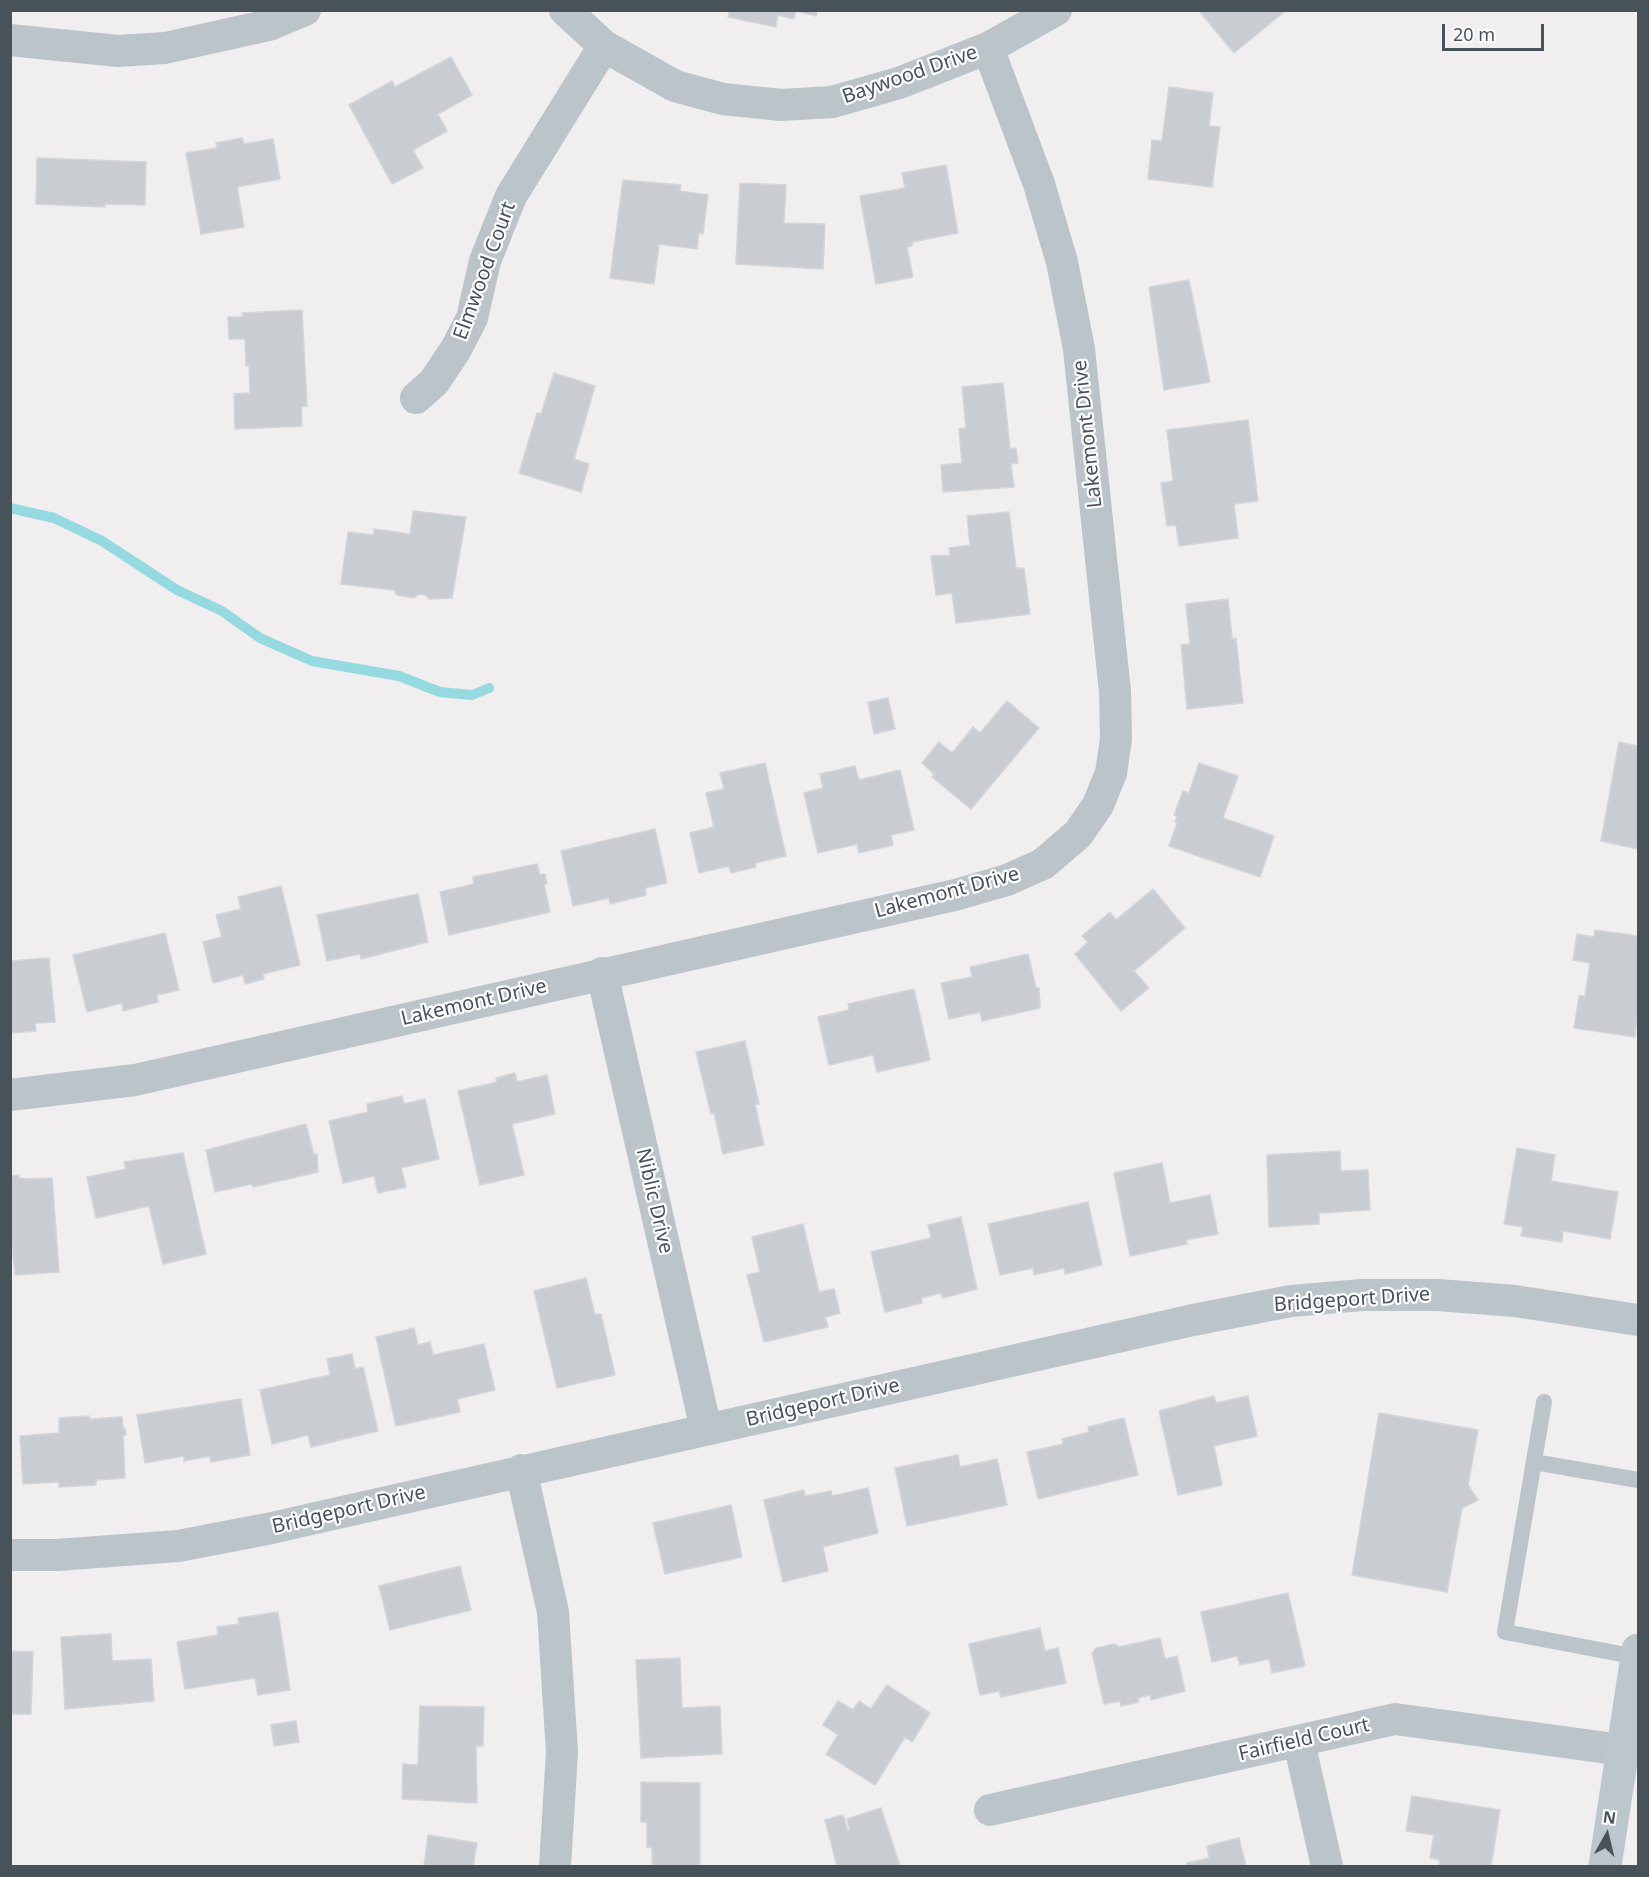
<!DOCTYPE html>
<html>
<head>
<meta charset="utf-8">
<style>
	body { margin:0 }
	#map { position:relative; width:1649px; height:1877px; overflow:hidden; background:#f0eeee; font-family:"Noto Sans",sans-serif }
	canvas { display:block }
	.frame { position:absolute; inset:0; border:12px solid #485359; pointer-events:none }
	.north { position:absolute; left:1577px; top:1805px; width:60px; height:60px; -webkit-text-stroke:4px #fff; paint-order:stroke; rotate:8deg; font-size:16px; font-weight:700; line-height:24px; text-align:center; color:#485359 }
	.north::after { content:''; display:block; margin:auto; width:21px; height:27px; background:#485359; clip-path:polygon(50% 0,100% 100%,50% 72%,0 100%) }
	.scale { position:absolute; left:1442px; top:24px; width:102px; height:27px; box-sizing:border-box; border:3px solid #485359; border-top:0; padding-left:8px; font-size:18px; line-height:21px; white-space:nowrap; color:#485359; -webkit-text-stroke:4px #fff; paint-order:stroke }
</style>
</head>
<body>
<div id="map">
<canvas width="1649" height="1877"></canvas>
<div class="frame"></div>
<div class="north">N</div>
<div class="scale">20 m</div>
</div>
<script>
const ctx = document.querySelector('canvas').getContext('2d');
ctx.lineJoin = 'round';
function shape(rows) {
  const path = new Path2D();
  for (const r of rows) {
    path.moveTo(r[0], r[1]);
    for (let i = 2; i < r.length; i += 2) path.lineTo(r[i], r[i + 1]);
  }
  return path;
}
function stroke(path, color, width, dash) {
  ctx.strokeStyle = color;
  ctx.lineWidth = width;
  ctx.lineCap = dash ? 'butt' : 'round';
  ctx.setLineDash(dash || []);
  ctx.stroke(path);
}
function fillPath(path, color) {
  ctx.fillStyle = color;
  ctx.fill(path, 'evenodd');
}
function label(font, color, halo, rows, align = 'center') {
  ctx.font = font + ' "Noto Sans",sans-serif';
  ctx.lineWidth = 4.5;
  ctx.setLineDash([]);
  ctx.textBaseline = 'middle';
  ctx.strokeStyle = halo;
  ctx.fillStyle = color;
  for (const [text, x, y, turn = 0] of rows) {
    ctx.save();
    ctx.translate(x, y);
    ctx.rotate((+turn || 0) * Math.PI / 180);
    ctx.textAlign = isNaN(turn) ? turn : align;
    if (halo) ctx.strokeText(text, 0, 0);
    ctx.fillText(text, 0, 0);
    ctx.restore();
  }
}
stroke(shape([
	[10,508,54,518,102,541,177,590,222,611,260,638,312,661,399,676,440,692,472,695,489,688]
]), '#94dae0', 10);
const building = shape([
	[730,10,817,10,816,16,796,11,794,19,778,15,776,27,728,17,730,10],
	[1203,10,1283,10,1284,12,1234,53,1200,12,1203,10],
	[451,57,472,95,438,114,447,131,413,150,423,168,392,184,349,105,392,81,395,87,451,57],
	[1169,87,1213,93,1209,126,1220,127,1212,187,1148,179,1152,140,1162,141,1169,87],
	[242,138,244,144,273,139,280,179,237,187,244,227,201,234,186,153,217,148,216,143,242,138],
	[37,158,146,162,145,205,105,204,105,207,36,204,37,158],
	[946,165,958,233,912,242,912,246,907,247,913,277,876,284,860,196,905,188,902,173,946,165],
	[623,180,681,185,680,191,708,195,703,234,699,233,697,249,659,244,654,284,610,278,623,180],
	[740,183,786,185,784,223,825,224,823,269,736,264,740,183],
	[1189,280,1210,382,1164,390,1149,287,1189,280],
	[302,310,307,406,301,407,302,426,235,429,234,394,250,393,249,366,246,366,245,339,229,339,228,317,243,317,242,313,302,310],
	[554,373,595,386,574,459,589,464,581,492,519,473,537,413,541,414,554,373],
	[1003,383,1010,449,1016,448,1018,463,1011,464,1014,487,943,492,941,465,962,463,959,429,966,428,962,387,1003,383],
	[1248,420,1258,501,1234,504,1238,538,1179,546,1176,525,1167,526,1161,483,1173,481,1167,430,1248,420],
	[413,511,466,517,452,598,429,599,426,595,418,594,414,598,397,595,394,590,341,584,348,532,374,535,374,529,410,534,413,511],
	[1009,512,1016,568,1024,568,1030,614,956,623,952,593,936,595,931,556,950,555,949,548,970,545,967,516,1009,512],
	[1228,599,1232,639,1236,638,1243,703,1187,709,1181,645,1190,644,1186,604,1228,599],
	[888,698,895,729,874,734,868,702,888,698],
	[1007,701,1039,728,971,809,932,777,934,774,922,763,939,742,952,753,973,727,980,733,1007,701],
	[1619,742,1638,746,1638,849,1601,841,1619,742],
	[765,763,786,856,755,863,756,867,731,873,729,866,699,873,690,833,714,827,706,793,724,789,720,773,765,763],
	[1199,763,1238,776,1223,818,1274,836,1260,877,1169,846,1177,823,1175,822,1177,816,1174,815,1183,791,1189,793,1199,763],
	[855,766,859,780,900,770,914,830,891,835,893,845,859,853,857,844,818,853,804,793,823,788,820,774,855,766],
	[655,829,667,883,645,888,646,895,610,904,609,898,573,906,561,851,655,829],
	[537,864,540,875,545,874,547,884,544,884,550,912,449,935,440,892,474,884,473,877,537,864],
	[281,886,300,965,263,974,264,979,245,984,243,975,213,983,203,942,222,937,216,915,241,909,238,897,281,886],
	[1153,889,1185,928,1134,971,1149,988,1121,1011,1075,954,1088,942,1082,936,1110,912,1116,920,1153,889],
	[418,894,428,942,361,959,360,954,327,961,317,915,418,894],
	[1595,930,1638,936,1638,1014,1635,1037,1574,1028,1579,996,1585,996,1590,963,1573,960,1577,934,1594,937,1595,930],
	[165,933,179,990,157,995,158,1002,123,1011,122,1003,87,1012,73,955,165,933],
	[1028,954,1036,988,1039,988,1040,1008,982,1021,980,1012,949,1019,941,983,972,977,970,967,1028,954],
	[49,958,55,1022,35,1023,36,1031,10,1033,10,961,49,958],
	[914,989,930,1060,877,1072,873,1055,829,1065,818,1017,849,1010,848,1004,914,989],
	[745,1041,759,1104,755,1104,764,1145,723,1154,714,1113,711,1114,696,1052,745,1041],
	[515,1073,517,1082,547,1075,555,1114,512,1124,524,1175,480,1185,458,1091,497,1082,496,1078,515,1073],
	[402,1096,404,1104,425,1099,439,1159,401,1168,406,1187,378,1193,374,1176,343,1183,329,1121,368,1112,367,1104,402,1096],
	[306,1124,314,1155,317,1154,318,1172,253,1187,252,1184,215,1192,206,1150,306,1124],
	[1517,1148,1555,1155,1551,1181,1618,1192,1610,1239,1563,1231,1562,1242,1521,1236,1523,1227,1504,1224,1517,1148],
	[1340,1151,1341,1171,1368,1170,1370,1210,1319,1213,1319,1224,1269,1227,1267,1155,1340,1151],
	[183,1153,206,1254,163,1264,149,1206,96,1218,87,1177,126,1169,124,1162,183,1153],
	[1162,1163,1170,1203,1210,1195,1218,1234,1186,1240,1187,1244,1130,1256,1114,1173,1162,1163],
	[19,1175,19,1178,27,1179,52,1178,59,1272,15,1275,10,1225,10,1176,19,1175],
	[1088,1202,1102,1265,1065,1274,1064,1268,1034,1275,1033,1268,1000,1275,988,1224,1088,1202],
	[961,1217,977,1289,943,1298,941,1293,921,1298,922,1303,885,1312,871,1252,931,1238,928,1225,961,1217],
	[803,1224,819,1292,834,1289,840,1313,825,1317,828,1327,764,1342,747,1275,760,1272,752,1237,803,1224],
	[586,1278,595,1315,601,1314,615,1375,557,1388,534,1291,586,1278],
	[414,1328,418,1345,430,1342,433,1355,484,1344,495,1390,457,1399,460,1412,396,1426,376,1337,414,1328],
	[352,1354,355,1369,363,1367,378,1431,311,1447,308,1435,272,1444,260,1390,330,1375,327,1359,352,1354],
	[1214,1396,1216,1403,1248,1396,1257,1436,1214,1446,1222,1485,1178,1495,1159,1411,1214,1396],
	[241,1399,250,1455,211,1462,210,1456,184,1461,184,1456,145,1463,137,1415,241,1399],
	[1379,1413,1478,1430,1468,1485,1478,1500,1462,1508,1447,1592,1352,1575,1379,1413],
	[89,1416,90,1419,122,1417,123,1428,125,1428,126,1435,123,1435,125,1478,96,1480,96,1485,59,1487,59,1482,23,1484,20,1436,59,1433,59,1418,89,1416],
	[1124,1418,1138,1475,1038,1499,1027,1452,1063,1444,1062,1439,1089,1432,1088,1427,1124,1418],
	[958,1455,960,1467,997,1459,1007,1505,907,1526,895,1468,958,1455],
	[868,1488,878,1533,823,1547,828,1571,783,1582,764,1500,804,1490,805,1496,831,1491,832,1496,868,1488],
	[731,1505,742,1557,665,1574,653,1523,731,1505],
	[460,1566,471,1610,390,1630,379,1586,460,1566],
	[1288,1593,1305,1666,1272,1673,1269,1659,1240,1665,1237,1656,1212,1662,1201,1612,1288,1593],
	[278,1612,290,1690,258,1695,255,1678,185,1689,177,1642,218,1635,217,1627,239,1624,238,1618,278,1612],
	[1040,1628,1045,1651,1058,1648,1066,1683,1001,1697,999,1691,980,1695,969,1644,1040,1628],
	[111,1634,112,1661,151,1659,154,1701,65,1709,61,1637,111,1634],
	[1160,1638,1165,1659,1177,1656,1185,1691,1151,1700,1150,1695,1138,1698,1139,1702,1121,1706,1120,1701,1104,1704,1092,1653,1096,1648,1115,1644,1119,1647,1160,1638],
	[10,1651,33,1652,31,1714,10,1714,10,1651],
	[680,1658,682,1708,720,1706,722,1754,641,1758,636,1660,680,1658],
	[887,1685,930,1713,912,1742,905,1737,875,1785,826,1754,838,1735,823,1725,838,1701,853,1710,859,1701,871,1709,887,1685],
	[420,1706,484,1707,483,1746,476,1746,477,1803,402,1799,403,1764,418,1765,420,1706],
	[296,1721,299,1742,274,1746,271,1725,296,1721],
	[641,1782,700,1783,700,1866,652,1866,652,1848,647,1847,647,1822,641,1822,641,1782],
	[1412,1796,1500,1810,1491,1866,1439,1866,1440,1860,1430,1858,1434,1835,1406,1831,1412,1796],
	[881,1808,900,1866,837,1866,825,1820,843,1815,848,1831,850,1830,847,1819,881,1808],
	[428,1835,477,1843,473,1866,424,1866,428,1835],
	[1239,1838,1246,1866,1187,1866,1187,1863,1209,1858,1207,1846,1239,1838]
]);
fillPath(building, '#c9ccd0');
stroke(building, '#d3d5d9', 1.5);
stroke(shape([
	[1544,1402,1505,1632,1637,1657],
	[1534,1462,1638,1480]
]), '#bbc4c9', 16);
stroke(shape([
	[565,10,604,46,675,86,723,99,781,105,832,102,899,83,988,48,1056,10],
	[10,40,118,51,165,48,269,25,305,10],
	[416,398,434,382,456,349,472,318,485,261,511,196,604,46],
	[602,973,706,1429],
	[10,1095,135,1080,955,895,1007,880,1043,864,1078,834,1098,805,1111,773,1116,739,1115,692,1079,349,1062,262,1039,184,988,48],
	[521,1470,553,1612,562,1752,555,1866],
	[10,1555,57,1555,178,1546,267,1529,1193,1320,1291,1301,1362,1295,1438,1295,1515,1301,1638,1320],
	[1299,1742,1327,1866],
	[990,1810,1395,1719,1622,1750]
]), '#bbc4c9', 32);
stroke(shape([
	[1605,1866,1638,1650]
]), '#bcc6cd', 33);
label('20px', '#485359', '#fff', [
	["Baywood Drive",910,75,-19],
	["Elmwood Court",485,271,-70],
	["Lakemont Drive",1088,434,-96],
	["Lakemont Drive",947,893,-15],
	["Lakemont Drive",474,1003,-13],
	["Niblic Drive",654,1201,77],
	["Bridgeport Drive",1352,1300,-4],
	["Bridgeport Drive",823,1403,-13],
	["Bridgeport Drive",349,1510,-13],
	["Fairfield Court",1304,1740,-13]
]);
</script>
</body>
</html>
